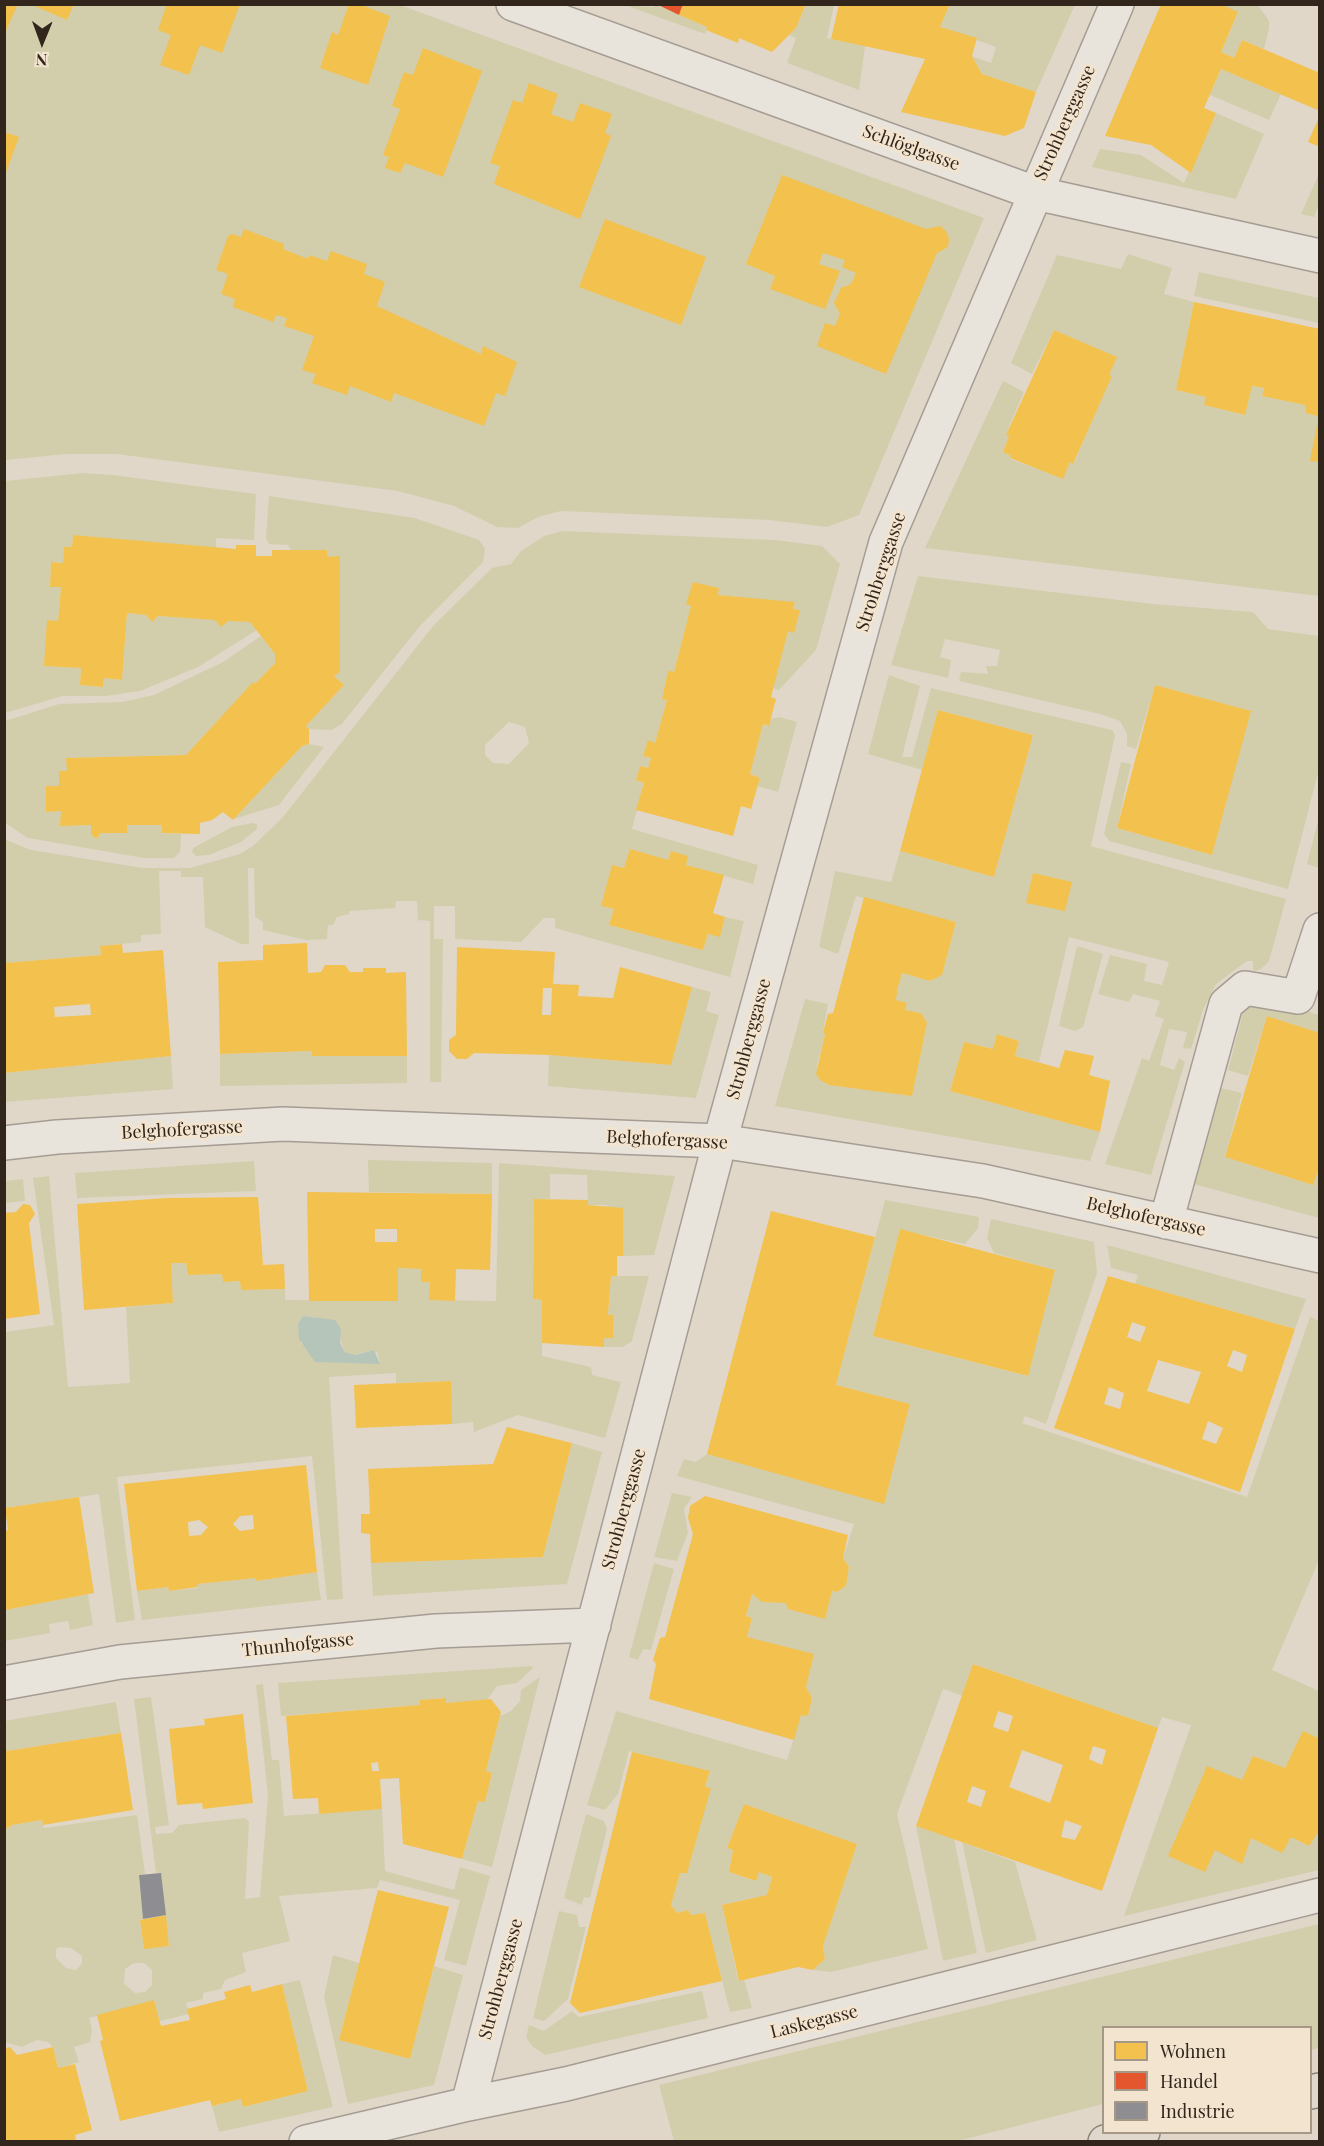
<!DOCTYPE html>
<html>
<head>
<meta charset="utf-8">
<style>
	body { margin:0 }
	#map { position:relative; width:1324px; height:2146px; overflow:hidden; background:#e0d7c9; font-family:"Playfair Display",serif }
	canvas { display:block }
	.frame { position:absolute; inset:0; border:6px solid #32251c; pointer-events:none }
	.legend { position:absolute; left:1102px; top:2026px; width:210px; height:108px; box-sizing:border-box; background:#f2e4ce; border:2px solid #a59887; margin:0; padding:8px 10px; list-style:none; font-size:18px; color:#32251c }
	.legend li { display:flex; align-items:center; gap:12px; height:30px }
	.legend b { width:30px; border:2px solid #a59887 }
	.north { position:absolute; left:12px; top:12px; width:60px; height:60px; -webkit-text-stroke:4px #f2e4ce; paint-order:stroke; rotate:181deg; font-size:16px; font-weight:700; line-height:24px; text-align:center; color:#32251c }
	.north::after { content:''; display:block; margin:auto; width:21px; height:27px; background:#32251c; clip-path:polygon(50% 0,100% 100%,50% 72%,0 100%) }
</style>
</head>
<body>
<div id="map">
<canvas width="1324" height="2146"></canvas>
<div class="frame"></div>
<ul class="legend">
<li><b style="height:16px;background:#f2c14e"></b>Wohnen</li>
<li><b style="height:16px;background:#e4572e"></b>Handel</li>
<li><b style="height:16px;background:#8d8d92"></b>Industrie</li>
</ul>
<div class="north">N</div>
</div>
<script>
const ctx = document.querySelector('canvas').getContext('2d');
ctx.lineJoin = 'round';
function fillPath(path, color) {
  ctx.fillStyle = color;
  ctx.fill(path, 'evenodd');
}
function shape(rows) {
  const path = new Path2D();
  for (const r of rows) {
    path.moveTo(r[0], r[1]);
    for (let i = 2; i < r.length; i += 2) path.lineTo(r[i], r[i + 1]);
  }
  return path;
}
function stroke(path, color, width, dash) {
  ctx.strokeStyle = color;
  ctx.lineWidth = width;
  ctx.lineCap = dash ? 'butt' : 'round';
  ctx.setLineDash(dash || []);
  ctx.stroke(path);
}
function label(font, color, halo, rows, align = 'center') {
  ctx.font = font + ' "Playfair Display",serif';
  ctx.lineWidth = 6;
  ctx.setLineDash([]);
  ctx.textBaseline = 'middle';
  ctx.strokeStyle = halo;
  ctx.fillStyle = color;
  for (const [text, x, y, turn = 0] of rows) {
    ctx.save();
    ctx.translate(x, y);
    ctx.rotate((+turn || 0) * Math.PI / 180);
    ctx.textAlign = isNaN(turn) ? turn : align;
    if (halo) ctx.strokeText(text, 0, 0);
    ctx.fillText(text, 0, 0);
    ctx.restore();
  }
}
fillPath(shape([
	[5,5,400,5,984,218,859,515,827,527,769,520,561,511,538,517,518,528,497,527,454,506,398,491,117,454,66,454,5,460],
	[625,5,652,7,656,5,707,27,705,34],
	[806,5,834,5,827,38,865,46,859,90,787,63,796,38,789,35,796,28],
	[950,5,1075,5,1036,92,982,74,972,56,991,63,996,47,940,27],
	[1221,5,1258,5,1269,21,1269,29,1264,49,1242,40,1234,58,1221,52,1238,13],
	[1221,69,1281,94,1269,120,1210,95],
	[1216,113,1264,134,1236,199,1092,167,1100,149,1141,155,1184,183],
	[1319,174,1319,205,1314,217,1301,214],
	[1128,254,1172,268,1164,294,1194,302,1176,390,1206,397,1205,405,1244,415,1252,386,1264,388,1262,396,1305,405,1306,413,1319,417,1311,460,1319,462,1319,596,925,548,1003,381,1024,392,1006,434,1009,436,1003,452,1011,456,1010,459,1063,478,1070,462,1074,463,1111,376,1109,375,1116,357,1054,330,1032,374,1011,363,1057,255,1121,269],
	[1199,272,1319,298,1319,323,1194,296],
	[83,473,113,475,256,494,254,540,216,538,216,548,73,535,72,547,64,547,63,563,51,562,50,587,61,587,58,621,48,620,45,666,81,668,80,685,103,687,104,678,122,680,127,613,146,615,152,622,158,616,250,622,257,630,198,667,140,691,106,696,63,696,5,713,5,481],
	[269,496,415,518,479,540,485,549,483,562,419,627,342,724,331,730,309,729,306,726,344,685,334,676,340,671,340,557,327,557,327,550,291,550,288,545,269,544,266,538],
	[562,531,775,540,822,546,840,564,816,650,779,690,773,688,788,631,794,632,799,611,793,609,795,603,718,595,719,588,693,582,687,604,691,606,674,672,668,672,662,698,667,700,655,743,648,741,643,756,651,758,648,768,640,766,636,780,644,783,632,829,758,865,753,884,686,865,671,851,668,860,624,868,612,865,602,906,614,909,609,925,703,950,708,934,720,936,725,917,744,921,730,977,555,928,555,918,544,918,521,942,455,939,455,906,434,906,434,939,443,939,441,1082,430,1082,430,921,418,920,417,901,396,901,395,908,349,911,349,914,337,917,333,925,328,925,327,939,306,940,263,930,263,922,255,917,254,868,248,868,249,944,241,944,205,927,203,877,181,877,181,871,159,871,161,934,141,935,141,942,100,946,101,955,5,963,4,839,31,850,143,868,190,868,240,854,253,846,283,817,433,626,492,568,511,564,521,551,544,536],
	[509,722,525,727,529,743,509,764,493,763,485,755,485,745],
	[918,576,1153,604,1253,612,1268,629,1319,636,1319,769,1288,889,1109,841,1104,834,1121,762,1131,764,1117,828,1212,855,1250,711,1155,685,1136,749,1127,746,1127,734,1120,721,1100,714,959,681,961,672,988,674,986,666,997,666,1000,650,945,639,940,657,951,660,948,678,891,665],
	[261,636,275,654,275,663,255,684,253,683,186,755,67,758,67,771,59,771,59,786,47,812,61,811,61,826,91,825,91,834,96,839,101,833,127,833,127,825,162,825,162,833,181,834,180,852,174,858,144,858,28,838,5,823,5,721,59,704,122,702,154,695,223,662],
	[889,675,920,686,902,757,912,757,931,688,1112,730,1115,735,1091,846,1286,899,1269,961,1261,969,1253,971,1253,961,1247,961,1216,984,1203,1010,1191,1049,1183,1048,1187,1032,1169,1029,1160,1065,1174,1070,1179,1058,1185,1062,1151,1175,1105,1164,1142,1058,1149,1061,1164,1019,1155,1016,1160,1001,1133,994,1129,1002,1098,994,1110,955,1147,964,1144,981,1162,985,1169,962,1069,937,1039,1062,1015,1056,1019,1041,998,1034,993,1049,964,1042,950,1091,1100,1132,1090,1161,775,1106,805,999,828,1004,823,1032,825,1034,817,1065,820,1080,829,1085,912,1095,927,1023,921,1013,905,1010,907,1003,896,1000,898,987,902,973,930,981,942,975,956,922,856,896,838,954,819,947,835,871,891,882,900,851,994,877,1033,735,938,710,922,770,868,754],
	[779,717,797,722,778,792,757,786,760,778,750,774,763,724,768,726,771,719],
	[309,744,324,747,279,805,234,819,302,746],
	[1319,817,1320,868,1319,868,1307,864],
	[253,823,257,824,257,829,241,842,209,855,196,856,192,852,193,848,232,827],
	[1077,946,1103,954,1083,1027,1075,1031,1059,1026],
	[692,987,711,992,706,1011,719,1015,696,1098,548,1086,549,1055,671,1065],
	[1263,997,1319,1015,1319,1033,1267,1016,1248,1076,1228,1070,1244,1009],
	[312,1051,312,1055,407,1056,407,1083,220,1086,220,1054],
	[171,1056,173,1089,5,1102,4,1073],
	[1217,1087,1242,1093,1225,1157,1313,1185,1319,1165,1319,1218,1190,1183],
	[368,1160,492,1163,492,1194,369,1192],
	[254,1161,256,1191,77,1198,75,1173],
	[499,1163,675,1176,654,1255,623,1256,607,1205,588,1205,587,1175,550,1174,550,1199,534,1199,533,1299,542,1300,542,1356,591,1367,592,1375,621,1382,605,1438,518,1415,474,1432,473,1422,452,1424,450,1381,396,1383,396,1373,329,1377,343,1599,327,1600,312,1456,117,1477,135,1620,116,1623,99,1494,5,1508,5,1332,54,1325,33,1178,49,1176,68,1387,130,1383,126,1307,173,1303,171,1263,186,1263,188,1275,222,1274,223,1282,240,1281,241,1290,285,1289,285,1300,398,1301,398,1268,421,1269,421,1282,430,1282,430,1300,496,1301],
	[303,1316,314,1317,340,1339,345,1352,355,1355,368,1351,377,1352,380,1362,301,1344],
	[23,1179,25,1201,5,1203,5,1181],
	[885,1200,979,1217,978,1228,965,1244,900,1230,873,1336,1027,1376,1055,1270,994,1253,987,1238,991,1219,1094,1242,1097,1273,1046,1424,1025,1416,1022,1423,1247,1497,1310,1317,1319,1321,1319,1560,1272,1670,1319,1691,1319,1870,1124,1916,1191,1725,1162,1717,1158,1728,974,1664,963,1696,943,1689,897,1814,928,1949,831,1972,813,1970,825,1959,823,1946,857,1844,744,1804,727,1848,733,1850,729,1872,755,1881,759,1872,772,1877,767,1895,722,1905,738,1980,744,1979,752,2008,730,2012,705,1913,691,1915,688,1910,677,1913,671,1905,680,1873,687,1873,710,1789,705,1787,710,1772,629,1751,618,1794,605,1810,587,1805,616,1711,787,1760,801,1715,808,1715,812,1698,806,1687,813,1655,747,1637,752,1618,746,1616,752,1594,763,1602,786,1603,789,1609,825,1618,832,1591,837,1592,846,1586,849,1567,843,1558,854,1524,677,1476,684,1459,696,1462,707,1454,884,1503,910,1404,836,1385],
	[1107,1245,1306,1299,1295,1329,1135,1284,1138,1275,1111,1268],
	[611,1276,649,1276,632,1341,623,1347,604,1347,604,1338,613,1338,614,1316,608,1315],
	[572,1443,602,1452,567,1584,373,1596,371,1563,543,1557],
	[672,1493,692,1497,684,1509,688,1533,677,1561,654,1557],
	[654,1563,674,1569,651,1650,643,1649,638,1660,629,1657],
	[317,1572,321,1600,142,1620,137,1591,168,1587,169,1591,198,1588,198,1584,256,1578,256,1581],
	[88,1594,93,1625,70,1630,68,1621,49,1624,50,1633,5,1641,5,1610],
	[532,1666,533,1668,517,1683,497,1686,487,1700,446,1703,445,1698,420,1700,420,1705,281,1716,278,1683],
	[540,1677,492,1867,462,1859,478,1801,485,1802,492,1773,486,1771,500,1716,511,1711,520,1701,521,1690],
	[263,1684,272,1760,279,1760,284,1816,382,1809,385,1871,454,1890,460,1867,490,1876,466,1966,444,1960,460,1900,380,1880,377,1888,279,1896,290,1941,242,1953,246,1972,225,1980,221,1989,203,1993,203,1999,186,2003,189,2014,160,2021,154,2001,89,2018,92,2029,90,2042,74,2047,79,2062,58,2068,53,2047,48,2042,37,2040,22,2047,5,2042,4,1830,12,1825,42,1820,44,1828,137,1815,145,1874,139,1875,143,1919,140,1920,144,1948,169,1946,161,1873,156,1873,134,1699,151,1697,169,1825,155,1827,156,1834,172,1833,179,1825,245,1818,249,1822,245,1899,260,1897,268,1795,256,1685],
	[59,1947,71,1948,82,1956,82,1963,76,1970,66,1968,56,1958,56,1949],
	[134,1963,144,1963,152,1970,152,1985,145,1992,135,1993,124,1984,125,1969],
	[116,1702,121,1733,7,1751,5,1748,4,1721],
	[586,1814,604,1821,607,1829,590,1898,584,1897,582,1905,564,1898],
	[916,1826,954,1838,977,1953,943,1961],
	[962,1842,1015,1862,1037,1940,986,1953],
	[559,1911,577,1915,579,1927,586,1927,568,1999,544,2021,533,2018],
	[1319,1924,1319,2048,1311,2050,1310,2028,1104,2028,1103,2104,958,2141,674,2141,659,2085],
	[333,1955,359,1963,339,2040,410,2059,434,1966,463,1975,434,2085,348,2104,324,1997],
	[300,1980,333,2107,219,2132,212,2106,241,2099,243,2107,308,2091,282,1984],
	[702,1991,708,2018,545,2055,532,2046,526,2037,529,2025,544,2031,572,2011,579,2017]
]), '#d2ceac');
fillPath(shape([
	[303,1316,335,1320,341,1329,340,1343,345,1352,355,1355,374,1350,380,1364,315,1362,299,1339,298,1324]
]), '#b5c5b9');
fillPath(shape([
	[4,4,18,4,4,35],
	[30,4,74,4,67,20],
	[167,4,240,4,222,53,200,45,189,75,160,65,171,35,158,30],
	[349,4,359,4,390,16,368,85,320,68,332,32,338,35],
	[683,4,806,4,796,28,772,52,739,38,738,43,706,30,707,27,679,15],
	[839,4,950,4,940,27,977,38,972,56,982,74,1036,92,1024,128,1005,136,901,112,925,59,831,39],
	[1161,4,1220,4,1238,12,1221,52,1234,58,1242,40,1320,73,1320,111,1221,69,1204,108,1216,113,1191,173,1151,145,1105,136],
	[423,48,482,71,443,177,405,163,400,173,385,168,389,157,383,155,400,109,392,106,404,72,413,75],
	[529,83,558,94,551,114,573,122,580,103,612,114,605,133,611,136,580,219,494,184,500,166,490,163,513,100,522,103],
	[1320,115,1320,147,1308,142],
	[4,132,19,137,5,175,4,175],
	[782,175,926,229,940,226,946,231,949,239,948,247,937,253,886,374,817,346,825,323,835,326,840,314,834,303,841,288,851,284,856,273,842,267,845,260,823,253,819,264,840,271,825,309,770,289,775,276,746,264],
	[605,219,706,257,681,325,579,287],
	[244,229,284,244,283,249,308,259,309,255,327,261,331,251,367,264,364,274,385,282,377,306,481,354,483,346,517,362,505,396,496,393,484,426,394,393,391,402,350,386,347,395,312,383,316,374,302,370,314,336,284,326,287,318,276,315,273,322,233,307,235,299,221,294,228,274,216,270,228,236,232,234,241,237],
	[1194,302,1320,329,1320,417,1306,413,1305,405,1262,396,1264,388,1252,386,1245,415,1204,405,1206,397,1176,390],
	[1054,330,1117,357,1109,375,1112,376,1073,464,1070,462,1063,479,1010,458,1011,456,1003,452,1009,436,1006,435],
	[1318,420,1320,420,1320,462,1310,461],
	[73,535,236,549,236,545,256,545,256,556,272,556,272,550,327,550,327,557,340,556,340,672,334,676,344,685,306,726,309,729,309,744,302,746,233,820,223,812,212,820,200,823,200,834,162,833,162,825,127,825,127,833,101,833,96,839,91,834,91,825,60,826,61,811,46,812,46,786,59,786,59,771,67,771,66,758,186,755,253,682,255,684,275,663,275,654,250,622,228,621,221,627,215,620,158,616,152,622,146,615,127,613,122,680,104,678,103,687,80,685,81,668,44,666,47,620,58,621,61,587,50,587,51,562,63,563,64,547,72,547],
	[693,582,719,588,718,595,795,602,793,609,800,610,794,633,788,631,771,697,776,699,769,726,763,724,750,774,760,778,751,809,741,806,733,836,636,810,644,783,636,780,640,766,648,768,651,758,643,756,648,740,655,743,667,700,662,699,668,671,674,672,691,606,686,604],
	[1155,685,1251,711,1212,855,1117,828],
	[938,710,1033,735,994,877,900,851],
	[630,849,668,860,671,851,688,856,686,865,724,875,713,913,725,917,720,937,708,934,703,950,609,925,614,909,601,906,612,865,624,868],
	[1033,873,1072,882,1065,911,1026,903],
	[864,897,956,922,942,975,930,981,902,973,898,987,896,1000,907,1003,905,1010,921,1013,927,1023,912,1096,829,1085,820,1080,816,1074,825,1034,823,1032,828,1014,833,1013],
	[307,943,308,973,321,972,325,965,345,965,350,972,363,972,363,968,386,968,386,973,406,972,407,1056,312,1056,312,1051,220,1054,218,962,263,960,263,945],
	[122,944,123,953,163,950,171,1056,4,1073,4,963,101,955,100,946],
	[90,1004,91,1015,55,1017,54,1007],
	[457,947,555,952,553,984,579,985,578,996,613,998,620,967,692,987,671,1065,549,1055,474,1053,467,1059,457,1059,449,1051,449,1040,456,1035],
	[543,988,552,988,551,1015,542,1015],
	[1267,1016,1320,1033,1320,1165,1313,1185,1225,1157],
	[997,1034,1019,1041,1015,1056,1059,1068,1065,1050,1094,1056,1089,1075,1110,1081,1100,1132,950,1091,964,1042,993,1049],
	[307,1192,492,1194,490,1270,456,1269,455,1301,429,1300,430,1282,421,1282,421,1269,398,1268,398,1301,309,1301],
	[375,1229,397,1229,397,1242,375,1242],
	[258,1197,263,1265,284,1264,285,1289,241,1290,240,1281,223,1282,222,1274,188,1275,186,1263,171,1263,173,1303,84,1310,77,1204,168,1198],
	[534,1199,588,1200,588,1205,623,1208,623,1256,617,1256,617,1276,611,1276,608,1315,614,1315,613,1338,604,1338,604,1347,542,1343,542,1300,533,1299],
	[23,1204,30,1205,35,1214,29,1223,40,1314,4,1319,4,1213,16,1212],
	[771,1211,875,1237,836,1385,910,1404,884,1504,707,1454],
	[900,1229,1055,1270,1028,1376,873,1336],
	[1108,1276,1295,1329,1240,1492,1054,1428],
	[1132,1322,1146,1327,1140,1342,1127,1337],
	[1233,1350,1247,1355,1242,1372,1227,1366],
	[1158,1360,1201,1372,1189,1404,1147,1391],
	[1109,1387,1124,1393,1120,1409,1104,1404],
	[1208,1421,1223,1428,1216,1444,1202,1439],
	[451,1381,452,1424,356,1428,354,1385],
	[507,1427,572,1443,543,1557,371,1563,370,1534,361,1533,361,1514,370,1514,368,1469,493,1464],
	[306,1465,317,1572,256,1581,256,1578,198,1584,198,1587,169,1591,168,1587,137,1591,124,1484],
	[253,1515,254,1529,240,1531,233,1524,240,1516],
	[199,1520,208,1527,201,1535,189,1536,188,1522],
	[705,1496,848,1535,843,1558,849,1567,846,1586,837,1592,832,1591,825,1619,788,1609,786,1603,762,1602,752,1594,746,1616,752,1618,747,1637,814,1654,806,1687,812,1698,808,1716,801,1715,794,1740,649,1699,656,1664,653,1660,660,1638,665,1637,693,1534,688,1518,690,1506],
	[79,1497,94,1593,5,1610,5,1531,8,1530,5,1508],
	[973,1664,1158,1728,1102,1891,916,1826],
	[998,1711,1013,1716,1008,1732,993,1727],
	[1093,1746,1106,1750,1102,1765,1089,1759],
	[1022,1750,1063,1765,1050,1803,1009,1787],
	[972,1786,986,1791,981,1807,967,1802],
	[1065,1820,1082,1826,1075,1840,1061,1837],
	[446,1698,446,1703,491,1699,501,1712,486,1771,492,1773,485,1802,478,1801,462,1859,403,1844,399,1778,380,1779,382,1809,319,1814,318,1798,293,1799,286,1716,420,1705,420,1700],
	[378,1762,379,1771,372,1771,371,1763],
	[243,1714,253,1803,203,1809,202,1803,177,1805,169,1729,205,1725,204,1719],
	[1303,1731,1320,1739,1320,1829,1309,1846,1291,1837,1282,1853,1251,1838,1242,1864,1215,1850,1205,1872,1168,1856,1207,1766,1242,1780,1253,1756,1285,1768],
	[121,1733,133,1810,43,1825,42,1820,12,1825,4,1830,4,1745,7,1751],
	[632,1752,710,1771,705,1787,711,1788,687,1873,680,1873,671,1905,677,1913,688,1910,691,1915,705,1913,722,1981,580,2013,570,2003],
	[744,1804,857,1844,823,1946,825,1959,813,1970,798,1967,739,1981,722,1905,767,1895,772,1877,759,1872,756,1881,729,1872,733,1850,727,1848],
	[378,1890,449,1907,410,2059,339,2040],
	[166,1915,169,1946,144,1949,140,1920],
	[282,1984,308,2091,243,2107,241,2099,212,2106,210,2100,120,2121,100,2041,103,2040,97,2015,154,2000,161,2026,190,2020,187,2009,226,1999,224,1992,250,1985,252,1992],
	[10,2047,17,2055,53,2047,58,2068,75,2064,92,2130,75,2135,76,2140,70,2142,4,2142,4,2049]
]), '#f2c14e');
fillPath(shape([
	[656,4,683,4,679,15]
]), '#e4572e');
fillPath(shape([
	[161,1873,166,1915,143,1919,139,1875]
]), '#8d8d92');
const minor = shape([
	[513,4,1035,193,1320,256],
	[4,1143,57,1137,283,1124,720,1141,983,1181,1320,1256],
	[1166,1222,1226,1004,1245,988,1298,997,1320,930],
	[4,1683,120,1662,436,1631,594,1625],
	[468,2104,720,1141,886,542,1117,4],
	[306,2142,468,2104,566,2084,1320,1895]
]);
const major = shape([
	[1310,2092,1320,2090],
	[1105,2142,1143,2132]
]);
stroke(minor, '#a59c93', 36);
stroke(major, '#8b8279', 36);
stroke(minor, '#e8e3db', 33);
stroke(major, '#e0d8cc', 33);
label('18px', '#32251c', '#f2e4ce', [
	["Strohberggasse",1065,123,-66],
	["Schlöglgasse",911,148,20],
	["Strohberggasse",881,572,-72],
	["Strohberggasse",749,1039,-75],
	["Belghofergasse",182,1130,-3],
	["Belghofergasse",667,1140,3],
	["Belghofergasse",1146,1217,13],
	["Strohberggasse",624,1509,-75],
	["Thunhofgasse",298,1645,-6],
	["Strohberggasse",501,1979,-75],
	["Laskegasse",814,2022,-14]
]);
</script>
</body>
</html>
